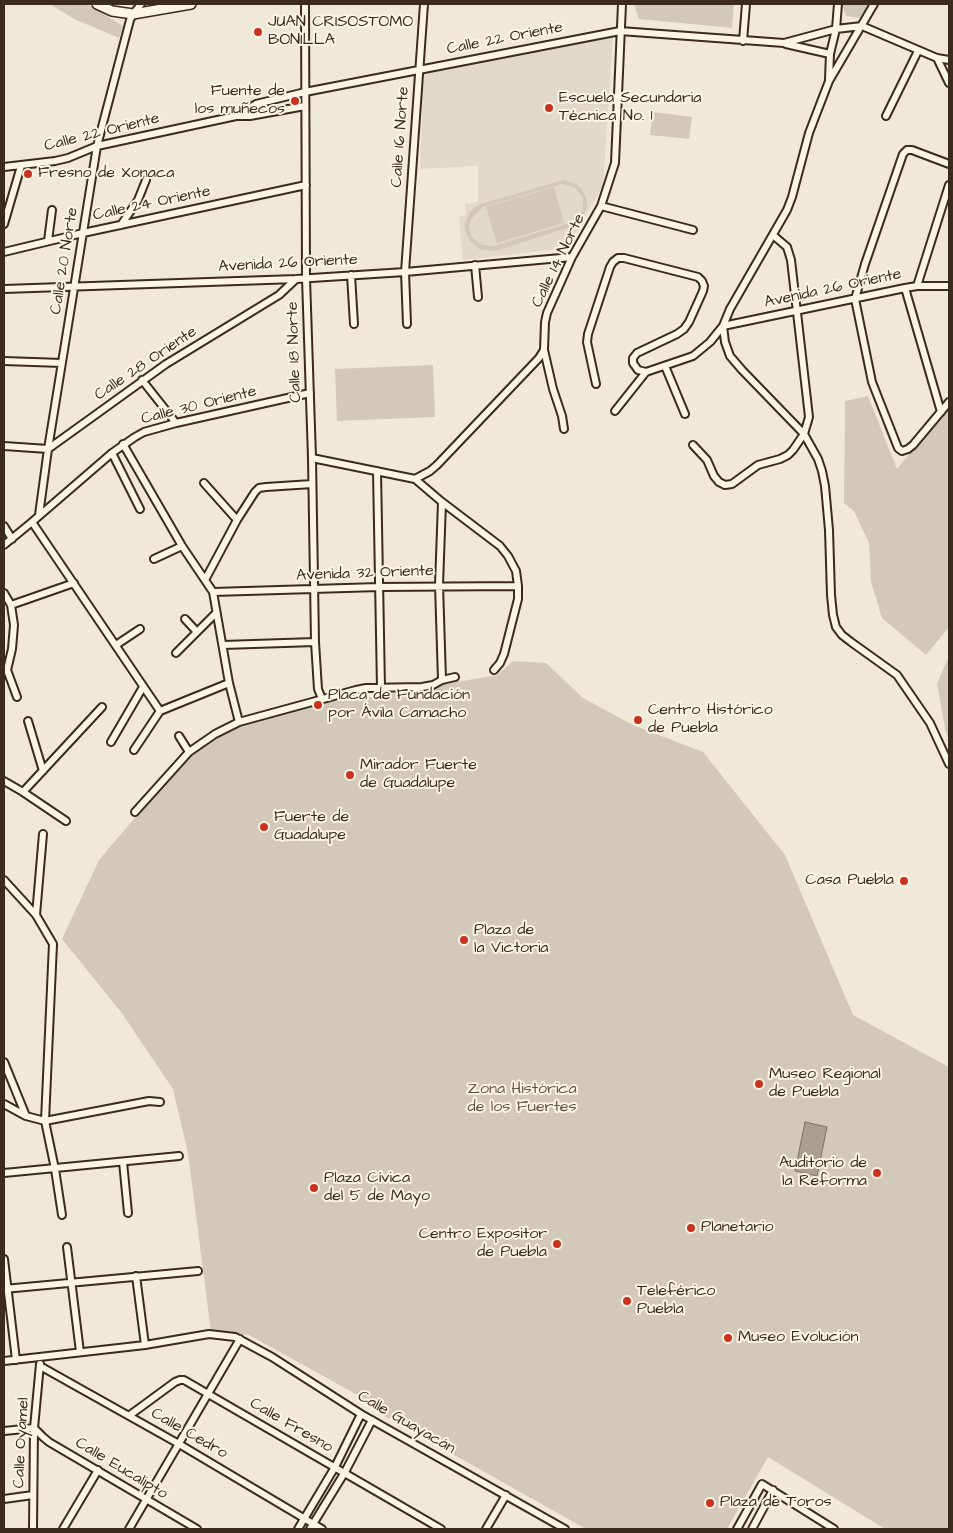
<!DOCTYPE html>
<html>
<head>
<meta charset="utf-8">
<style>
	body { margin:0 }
	#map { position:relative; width:953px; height:1533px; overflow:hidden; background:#f0e9d9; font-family:"Architects Daughter",sans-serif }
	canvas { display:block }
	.frame { position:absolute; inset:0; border:5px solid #3b2a1e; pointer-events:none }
</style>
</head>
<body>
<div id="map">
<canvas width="953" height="1533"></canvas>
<div class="frame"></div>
</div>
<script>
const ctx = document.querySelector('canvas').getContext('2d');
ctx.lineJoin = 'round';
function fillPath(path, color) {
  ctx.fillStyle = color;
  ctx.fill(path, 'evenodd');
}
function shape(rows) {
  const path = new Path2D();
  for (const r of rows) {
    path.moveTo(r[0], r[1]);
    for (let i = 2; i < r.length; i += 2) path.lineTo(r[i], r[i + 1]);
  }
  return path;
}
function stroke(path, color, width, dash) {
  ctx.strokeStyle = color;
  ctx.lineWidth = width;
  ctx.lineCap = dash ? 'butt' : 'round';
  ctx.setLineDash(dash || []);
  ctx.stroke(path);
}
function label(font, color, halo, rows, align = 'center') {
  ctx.font = font + ' "Architects Daughter",sans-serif';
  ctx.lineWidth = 4;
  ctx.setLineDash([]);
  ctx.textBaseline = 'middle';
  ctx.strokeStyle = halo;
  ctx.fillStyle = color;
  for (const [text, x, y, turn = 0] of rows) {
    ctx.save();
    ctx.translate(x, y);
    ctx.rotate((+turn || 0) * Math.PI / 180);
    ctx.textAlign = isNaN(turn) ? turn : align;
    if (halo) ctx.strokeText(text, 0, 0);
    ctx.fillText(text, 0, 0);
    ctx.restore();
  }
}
fillPath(shape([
	[613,37,603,185,568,248,463,260,459,216,466,215,465,204,478,202,478,166,420,169,423,72]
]), '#e1d9c9');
fillPath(shape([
	[50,4,87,4,123,26,119,38,74,19],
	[634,4,734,4,732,28,639,19],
	[842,4,869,4,861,18,846,16],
	[653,112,692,117,689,139,650,135],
	[563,180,576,184,582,189,587,200,587,207,583,217,574,226,495,251,479,249,469,240,465,230,465,224,470,212,475,207,481,204],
	[562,184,574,187,581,195,583,200,583,209,581,214,575,221,494,246,482,245,472,238,469,227,471,219,483,207],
	[554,187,564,223,497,243,486,207],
	[433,365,435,417,337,421,335,369],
	[868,396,897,469,949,405,949,627,926,655,882,618,871,582,869,543,854,511,844,503,845,401],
	[949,656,949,739,946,733,937,684],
	[513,661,546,663,583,698,633,725,703,752,785,855,853,1015,949,1067,949,1529,885,1529,768,1457,727,1529,586,1529,383,1415,381,1408,249,1335,211,1332,188,1153,173,1089,121,1012,62,939,99,860,187,756,222,733,264,717,312,703,371,697,497,675]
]), '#d2c9ba');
const water = shape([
	[805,1122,827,1127,817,1176,795,1171,805,1122]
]);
fillPath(water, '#aaa091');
stroke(water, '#7e7163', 1);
const street = shape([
	[305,4,306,278,312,458,315,642,318,689,322,699],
	[874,4,829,81,809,133,792,197,787,210,730,309,723,326,725,342,730,356,742,370,804,434,818,459,822,471,825,486,829,530,831,595,833,615,836,627,842,635,851,642,897,675,930,723,949,764],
	[743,41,746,4],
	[786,44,830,54],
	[937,58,949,83],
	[829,79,830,54,836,29,838,4],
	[236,116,256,104,305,92,620,31,784,43,836,29,862,26,937,58,949,60],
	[886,116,918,51],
	[949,164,912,150,907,150,903,154,865,264,855,299,872,382,898,448,902,451,908,449,913,445,949,402],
	[4,167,55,161,68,158,97,146,236,116,250,116,305,106],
	[601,206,693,230],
	[4,224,21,166],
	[121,225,138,200,146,180],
	[48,241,52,210],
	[4,252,83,233,306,185],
	[475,265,478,297],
	[351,275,354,324],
	[917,286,949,185],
	[905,288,941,412],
	[4,289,296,279,405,272,572,257],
	[407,324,405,272,424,4],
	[544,350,553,389,562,416,564,429],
	[4,361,62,363],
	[665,366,685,414],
	[142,380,176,423],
	[596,384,587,342,588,334,610,267,613,262,618,258,624,258,698,277,702,281,704,286,703,291,689,322,684,329,677,334,637,353,633,358,633,363,638,370,646,372],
	[615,411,646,372,693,356,710,342,723,326,905,288,917,286,949,286],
	[123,444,182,546,213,592,229,683,239,722],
	[693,445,707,460,714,476,719,482,725,485,732,484,758,465,780,459,788,455,793,450,804,434,809,417,791,260,787,247,774,236],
	[4,446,48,449,166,364,279,295,296,279],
	[112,453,140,509],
	[312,458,415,479,442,502,500,546,508,556,516,571,518,586,518,599,504,654,500,663,494,670],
	[377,471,381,688],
	[415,479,430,471,437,465,539,358,544,350,545,322,547,313,572,257,601,206,615,163,622,4],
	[204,483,237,520],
	[442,502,439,585,442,680],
	[39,515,48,449,97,146,130,20,133,14,141,4],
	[32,522,160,711],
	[4,526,12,539],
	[4,545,32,522,112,453,135,437,144,432,176,423,310,393],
	[154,559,182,546],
	[205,580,237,520,255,492,259,488,266,487,312,484],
	[213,592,379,587,518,586],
	[4,593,11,605,14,625,12,649,7,670],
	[11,605,74,583],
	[185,619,197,632],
	[116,645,140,629],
	[223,645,315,642],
	[176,653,216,613],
	[7,670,17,697],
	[160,711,229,683],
	[28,721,43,771],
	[179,736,189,752],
	[111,742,143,687],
	[134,750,160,711],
	[4,781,23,792,66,821],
	[23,792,102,707],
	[135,812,189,752,215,734,239,722,356,690,366,688,422,687,433,685,442,680,455,677],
	[4,880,36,915,53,944,45,1121,55,1169,62,1215],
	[36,915,43,834],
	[4,1062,26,1116],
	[4,1104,26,1116,45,1121,149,1101,160,1102],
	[123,1162,128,1213],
	[4,1173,179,1156],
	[67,1247,80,1352],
	[4,1259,16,1360],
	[136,1276,145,1345],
	[4,1289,198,1271],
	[4,1361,145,1345,209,1334,235,1337,272,1357,361,1414,565,1529],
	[40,1366,179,1444,322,1529],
	[130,1415,175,1382,180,1380,184,1380,441,1529],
	[4,1431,34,1428,43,1437,49,1442,197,1529],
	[4,1499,33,1495],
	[33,1529,34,1428,40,1364],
	[63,1529,98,1470],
	[129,1529,240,1339],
	[298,1529,335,1467,361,1414],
	[310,1529,345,1472,372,1420],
	[486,1529,506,1495],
	[737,1529,762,1484,834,1529],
	[752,1529,773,1490]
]);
const secondary = shape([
	[97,4,112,11,133,14,191,4]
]);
stroke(street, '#3b2a1e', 10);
stroke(secondary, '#3b2a1e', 12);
stroke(street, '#fcf5e5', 6);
stroke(secondary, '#fcf5e5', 9);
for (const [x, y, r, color] of [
	[258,32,5,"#c8321e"],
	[295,101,5,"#c8321e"],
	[549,108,5,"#c8321e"],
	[28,174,5,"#c8321e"],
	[318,705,5,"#c8321e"],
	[638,720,5,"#c8321e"],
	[350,775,5,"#c8321e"],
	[264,827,5,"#c8321e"],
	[904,881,5,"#c8321e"],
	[464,940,5,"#c8321e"],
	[759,1084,5,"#c8321e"],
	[877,1173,5,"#c8321e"],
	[314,1188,5,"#c8321e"],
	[691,1228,5,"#c8321e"],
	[557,1244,5,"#c8321e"],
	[627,1301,5,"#c8321e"],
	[728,1338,5,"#c8321e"],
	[710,1503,5,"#c8321e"]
]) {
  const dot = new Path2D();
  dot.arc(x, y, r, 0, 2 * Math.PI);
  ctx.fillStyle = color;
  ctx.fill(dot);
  stroke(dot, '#fcf5e5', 2);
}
label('16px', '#3b2a1e', '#fcf5e5', [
	["JUAN CRISOSTOMO",268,23],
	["BONILLA",268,41],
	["Fuente de",285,92,"right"],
	["los muñecos",285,110,"right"],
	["Escuela Secundaria",559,99],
	["Técnica No. 1",559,117],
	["Fresno de Xonaca",38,174],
	["Placa de Fundación",328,696],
	["por Ávila Camacho",328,714],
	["Centro Histórico",648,711],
	["de Puebla",648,729],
	["Mirador Fuerte",360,766],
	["de Guadalupe",360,784],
	["Fuerte de",274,818],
	["Guadalupe",274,836],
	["Casa Puebla",894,881,"right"],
	["Plaza de",474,931],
	["la Victoria",474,949],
	["Museo Regional",769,1075],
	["de Puebla",769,1093],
	["Auditorio de",867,1164,"right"],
	["la Reforma",867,1182,"right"],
	["Plaza Cívica",324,1179],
	["del 5 de Mayo",324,1197],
	["Planetario",701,1228],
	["Centro Expositor",547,1235,"right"],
	["de Puebla",547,1253,"right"],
	["Teleférico",637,1292],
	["Puebla",637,1310],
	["Museo Evolución",738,1338],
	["Plaza de Toros",720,1503]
], 'left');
label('16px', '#3b2a1e', '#fcf5e5', [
	["Calle 22 Oriente",505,39,-11],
	["Calle 22 Oriente",102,133,-14],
	["Calle 16 Norte",401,137,-86],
	["Calle 24 Oriente",152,204,-12],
	["Calle 20 Norte",65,261,-81],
	["Calle 14 Norte",559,261,-64],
	["Avenida 26 Oriente",288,264,-3],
	["Avenida 26 Oriente",833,289,-12],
	["Calle 18 Norte",295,352,-92],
	["Calle 28 Oriente",146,364,-34],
	["Calle 30 Oriente",199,406,-14],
	["Avenida 32 Oriente",365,574,-2],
	["Calle Guayacán",406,1423,30],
	["Calle Fresno",291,1426,30],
	["Calle Cedro",189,1434,30],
	["Calle Oyamel",22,1443,-87],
	["Calle Eucalipto",121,1469,31]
]);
label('16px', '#615245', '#fcf5e5', [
	["Zona Histórica",522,1090],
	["de los Fuertes",522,1108]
]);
</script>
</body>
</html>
